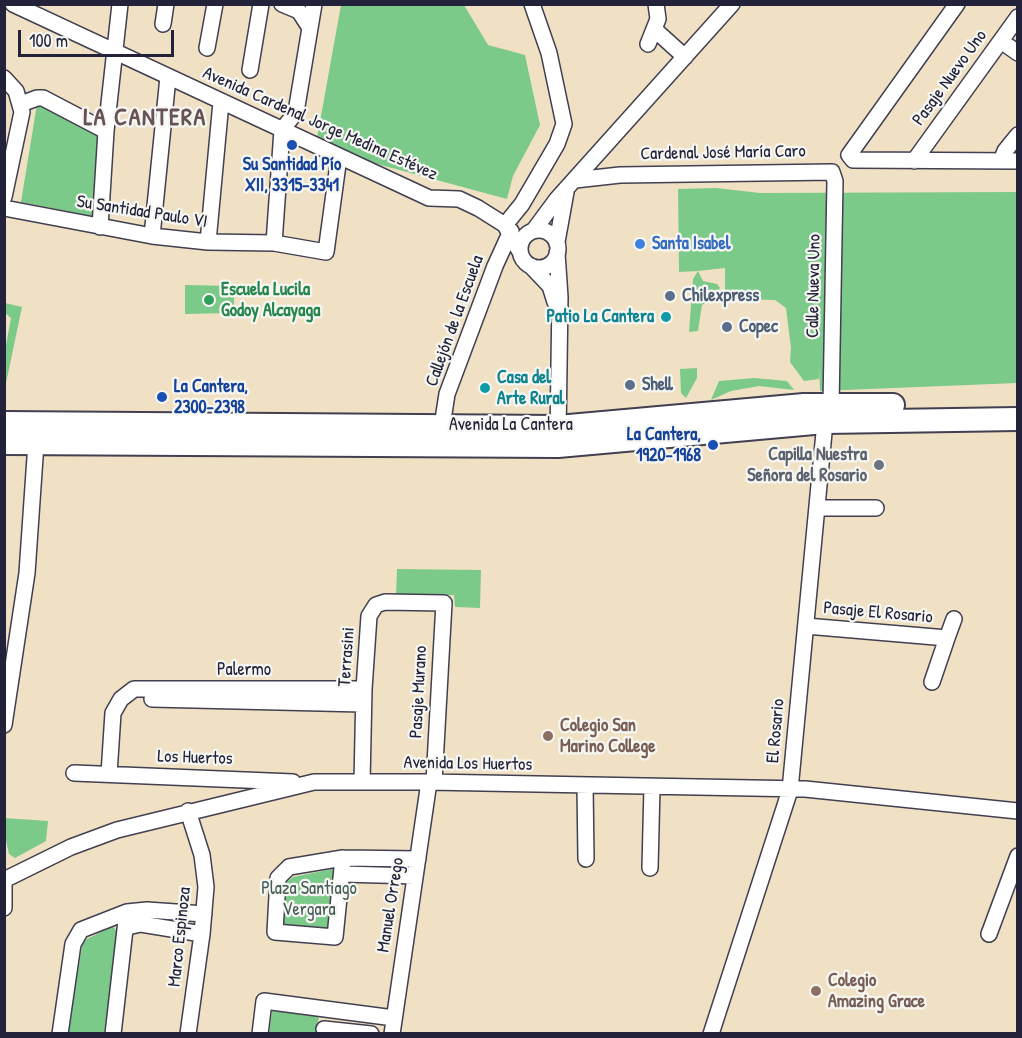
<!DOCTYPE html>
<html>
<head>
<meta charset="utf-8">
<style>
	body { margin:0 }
	#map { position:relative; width:1022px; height:1038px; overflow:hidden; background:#f0e1c4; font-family:"Patrick Hand",sans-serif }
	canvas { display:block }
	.frame { position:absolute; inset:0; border:6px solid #22223b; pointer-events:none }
	.scale { position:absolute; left:18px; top:30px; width:156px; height:27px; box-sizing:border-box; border:3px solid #22223b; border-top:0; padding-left:8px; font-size:18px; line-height:21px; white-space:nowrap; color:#22223b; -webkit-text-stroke:4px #f6f6f2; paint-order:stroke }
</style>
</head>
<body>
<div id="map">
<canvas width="1022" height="1038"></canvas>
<div class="frame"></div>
<div class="scale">100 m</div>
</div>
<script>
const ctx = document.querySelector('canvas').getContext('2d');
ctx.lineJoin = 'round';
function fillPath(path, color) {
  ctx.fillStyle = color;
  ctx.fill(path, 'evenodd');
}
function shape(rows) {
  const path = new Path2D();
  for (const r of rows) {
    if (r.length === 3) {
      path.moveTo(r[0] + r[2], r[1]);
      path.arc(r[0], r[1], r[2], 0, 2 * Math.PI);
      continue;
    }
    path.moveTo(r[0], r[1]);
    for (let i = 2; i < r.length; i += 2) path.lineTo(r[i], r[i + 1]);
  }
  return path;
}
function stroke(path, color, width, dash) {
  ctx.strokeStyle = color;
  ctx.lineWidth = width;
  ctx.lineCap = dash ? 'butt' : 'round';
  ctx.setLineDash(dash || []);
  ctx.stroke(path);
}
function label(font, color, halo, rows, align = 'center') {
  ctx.font = font + ' "Patrick Hand",sans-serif';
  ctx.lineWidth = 4.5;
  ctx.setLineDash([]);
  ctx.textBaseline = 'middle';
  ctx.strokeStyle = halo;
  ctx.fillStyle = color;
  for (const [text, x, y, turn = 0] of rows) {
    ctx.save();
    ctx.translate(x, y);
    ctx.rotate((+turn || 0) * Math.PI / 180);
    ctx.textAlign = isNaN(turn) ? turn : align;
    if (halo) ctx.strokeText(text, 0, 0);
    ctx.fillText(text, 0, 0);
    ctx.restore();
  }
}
fillPath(shape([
	[341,5,464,5,488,45,525,55,540,125,513,176,507,199,370,162,317,138],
	[37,104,45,105,101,133,93,216,21,202],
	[716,188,760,193,1017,192,1017,383,820,391,819,368,819,379,804,381,790,362,791,348,786,308,775,300,736,299,733,295,725,295,725,268,698,271,703,281,717,284,720,288,714,298,702,305,698,331,689,332,693,279,698,271,679,272,678,189],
	[185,285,234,286,234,313,185,314],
	[5,303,22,307,5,388,5,350,11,318,5,313],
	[697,368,697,378,686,398,681,393,680,369],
	[754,378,787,381,794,390,759,386,731,391,711,400,719,381],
	[397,569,481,570,480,608,455,607,454,595,396,595],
	[4,818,48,821,46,841,15,858,9,854,5,836],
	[337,868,330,930,280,928,285,883,293,877],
	[113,926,118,933,104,1033,67,1034,83,941],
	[272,1011,319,1016,316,1033,269,1034]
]), '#7cca89');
const minor = shape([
	[13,4,429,198,459,199,478,208,505,225,519,250],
	[957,4,849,155,853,160,1018,161],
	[163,24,166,4],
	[310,28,314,4],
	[654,29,685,57],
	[1001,41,1018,53],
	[648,44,658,19,656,4],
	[207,48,215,4],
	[250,70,261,4],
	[4,78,16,91,22,112,4,197],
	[21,104,37,98,43,98,106,131],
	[914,161,1018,17],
	[1001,161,1005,151,1018,135],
	[575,180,620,175,832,172,835,181,831,405],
	[4,208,152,236,208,242,274,243,326,252,339,157],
	[505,225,522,204,557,144,564,124,549,53,532,4],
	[100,227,106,131,120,4],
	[539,249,19],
	[534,230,557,199,732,4],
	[152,236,168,77],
	[208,242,221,102],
	[557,242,566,192],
	[274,243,282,130,296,112,310,28,299,11,282,4],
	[557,253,560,297,558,435],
	[531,266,550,286,555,302],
	[442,426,447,394,495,266,511,231],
	[817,508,876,508],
	[806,626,947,638,932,682],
	[947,638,954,619],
	[152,699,363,704],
	[4,725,27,573,36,443],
	[74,773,293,782],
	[109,774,113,713,121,699,134,689,364,689],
	[362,782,364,689,369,616,376,605,385,602,444,603,434,782],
	[585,785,586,859],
	[343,858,335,937,275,932,278,878,289,867,343,858,418,859],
	[650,868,652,787],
	[342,874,415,876],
	[4,880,71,847,117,830,314,782,429,782,805,789,1018,811],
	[4,884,4,908],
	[127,927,141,924,202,934],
	[989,934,1018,856],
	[324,1029,371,1034],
	[60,1034,73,944,81,930,127,912,147,910,204,914],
	[113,1034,127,912],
	[188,1034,202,934,206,887,202,855,188,811],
	[260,1034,264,1001,394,1018],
	[392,1034,429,782],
	[711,1034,790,790,825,422,832,424]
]);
const highway = shape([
	[4,423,558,427,804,405,893,405],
	[4,443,558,446,825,422,1018,419]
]);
stroke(minor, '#413f50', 18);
stroke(highway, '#413f50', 26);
stroke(minor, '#fff', 15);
stroke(highway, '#fff', 22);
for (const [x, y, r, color] of [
	[292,145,6,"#1a4fb4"],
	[640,244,6,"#3f7fe0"],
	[670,296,6,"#5c6f8a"],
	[209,300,6,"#2e9e5b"],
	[666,317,6,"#0f9aa8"],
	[727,327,6,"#5c6f8a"],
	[630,385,6,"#5c6f8a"],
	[485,388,6,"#0f9aa8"],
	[162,397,6,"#1a4fb4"],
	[713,445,6,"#1a4fb4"],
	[879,465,6,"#6b7280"],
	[548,736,6,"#8d6e63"],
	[816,991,6,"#8d6e63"]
]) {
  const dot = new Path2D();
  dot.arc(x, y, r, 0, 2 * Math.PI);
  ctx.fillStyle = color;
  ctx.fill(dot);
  stroke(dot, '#f6f6f2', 2);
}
label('18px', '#22223b', '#f6f6f2', [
	["Pasaje Nuevo Uno",950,78,-54],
	["Avenida Cardenal Jorge Medina Estévez",320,124,24],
	["Cardenal José María Caro",723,153,-1],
	["Su Santidad Paulo VI",142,212,9],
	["Calle Nueva Uno",814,286,-89],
	["Callejón de la Escuela",455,321,-70],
	["Avenida La Cantera",511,425],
	["Pasaje El Rosario",878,613,5],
	["Terrasini",347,657,-86],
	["Palermo",244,670],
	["Pasaje Murano",419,692,-87],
	["El Rosario",776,731,-85],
	["Los Huertos",195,758,2],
	["Avenida Los Huertos",468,764,1],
	["Manuel Orrego",391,905,-81],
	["Marco Espinoza",180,937,-84]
]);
label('bold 18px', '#164399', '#f6f6f2', [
	["Su Santidad Pío",292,165],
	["XII, 3315-3341",292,186],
	["La Cantera,",174,387,"left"],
	["2300-2398",174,408,"left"],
	["La Cantera,",701,435,"right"],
	["1920-1968",701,456,"right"]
]);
label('bold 18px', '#366cbe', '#f6f6f2', [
	["Santa Isabel",652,244]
], 'left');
label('bold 18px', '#27864d', '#f6f6f2', [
	["Escuela Lucila",221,290],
	["Godoy Alcayaga",221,311]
], 'left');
label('bold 18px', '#4e5e75', '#f6f6f2', [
	["Chilexpress",682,296],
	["Copec",739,327],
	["Shell",642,385]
], 'left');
label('bold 18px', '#0d838f', '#f6f6f2', [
	["Patio La Cantera",654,317],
	["Casa del",497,378,"left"],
	["Arte Rural",497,399,"left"]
], 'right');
label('bold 18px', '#5b616d', '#f6f6f2', [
	["Capilla Nuestra",867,455],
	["Señora del Rosario",867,476]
], 'right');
label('bold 18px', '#785e54', '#f6f6f2', [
	["Colegio San",560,726],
	["Marino College",560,747],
	["Colegio",828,981],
	["Amazing Grace",828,1002]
], 'left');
label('18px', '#425d56', '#f6f6f2', [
	["Plaza Santiago",309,889],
	["Vergara",309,910]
]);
ctx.letterSpacing = '1.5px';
label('bold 24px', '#675256', '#f6f6f2', [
	["LA CANTERA",145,119]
]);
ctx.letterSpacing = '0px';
</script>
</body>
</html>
